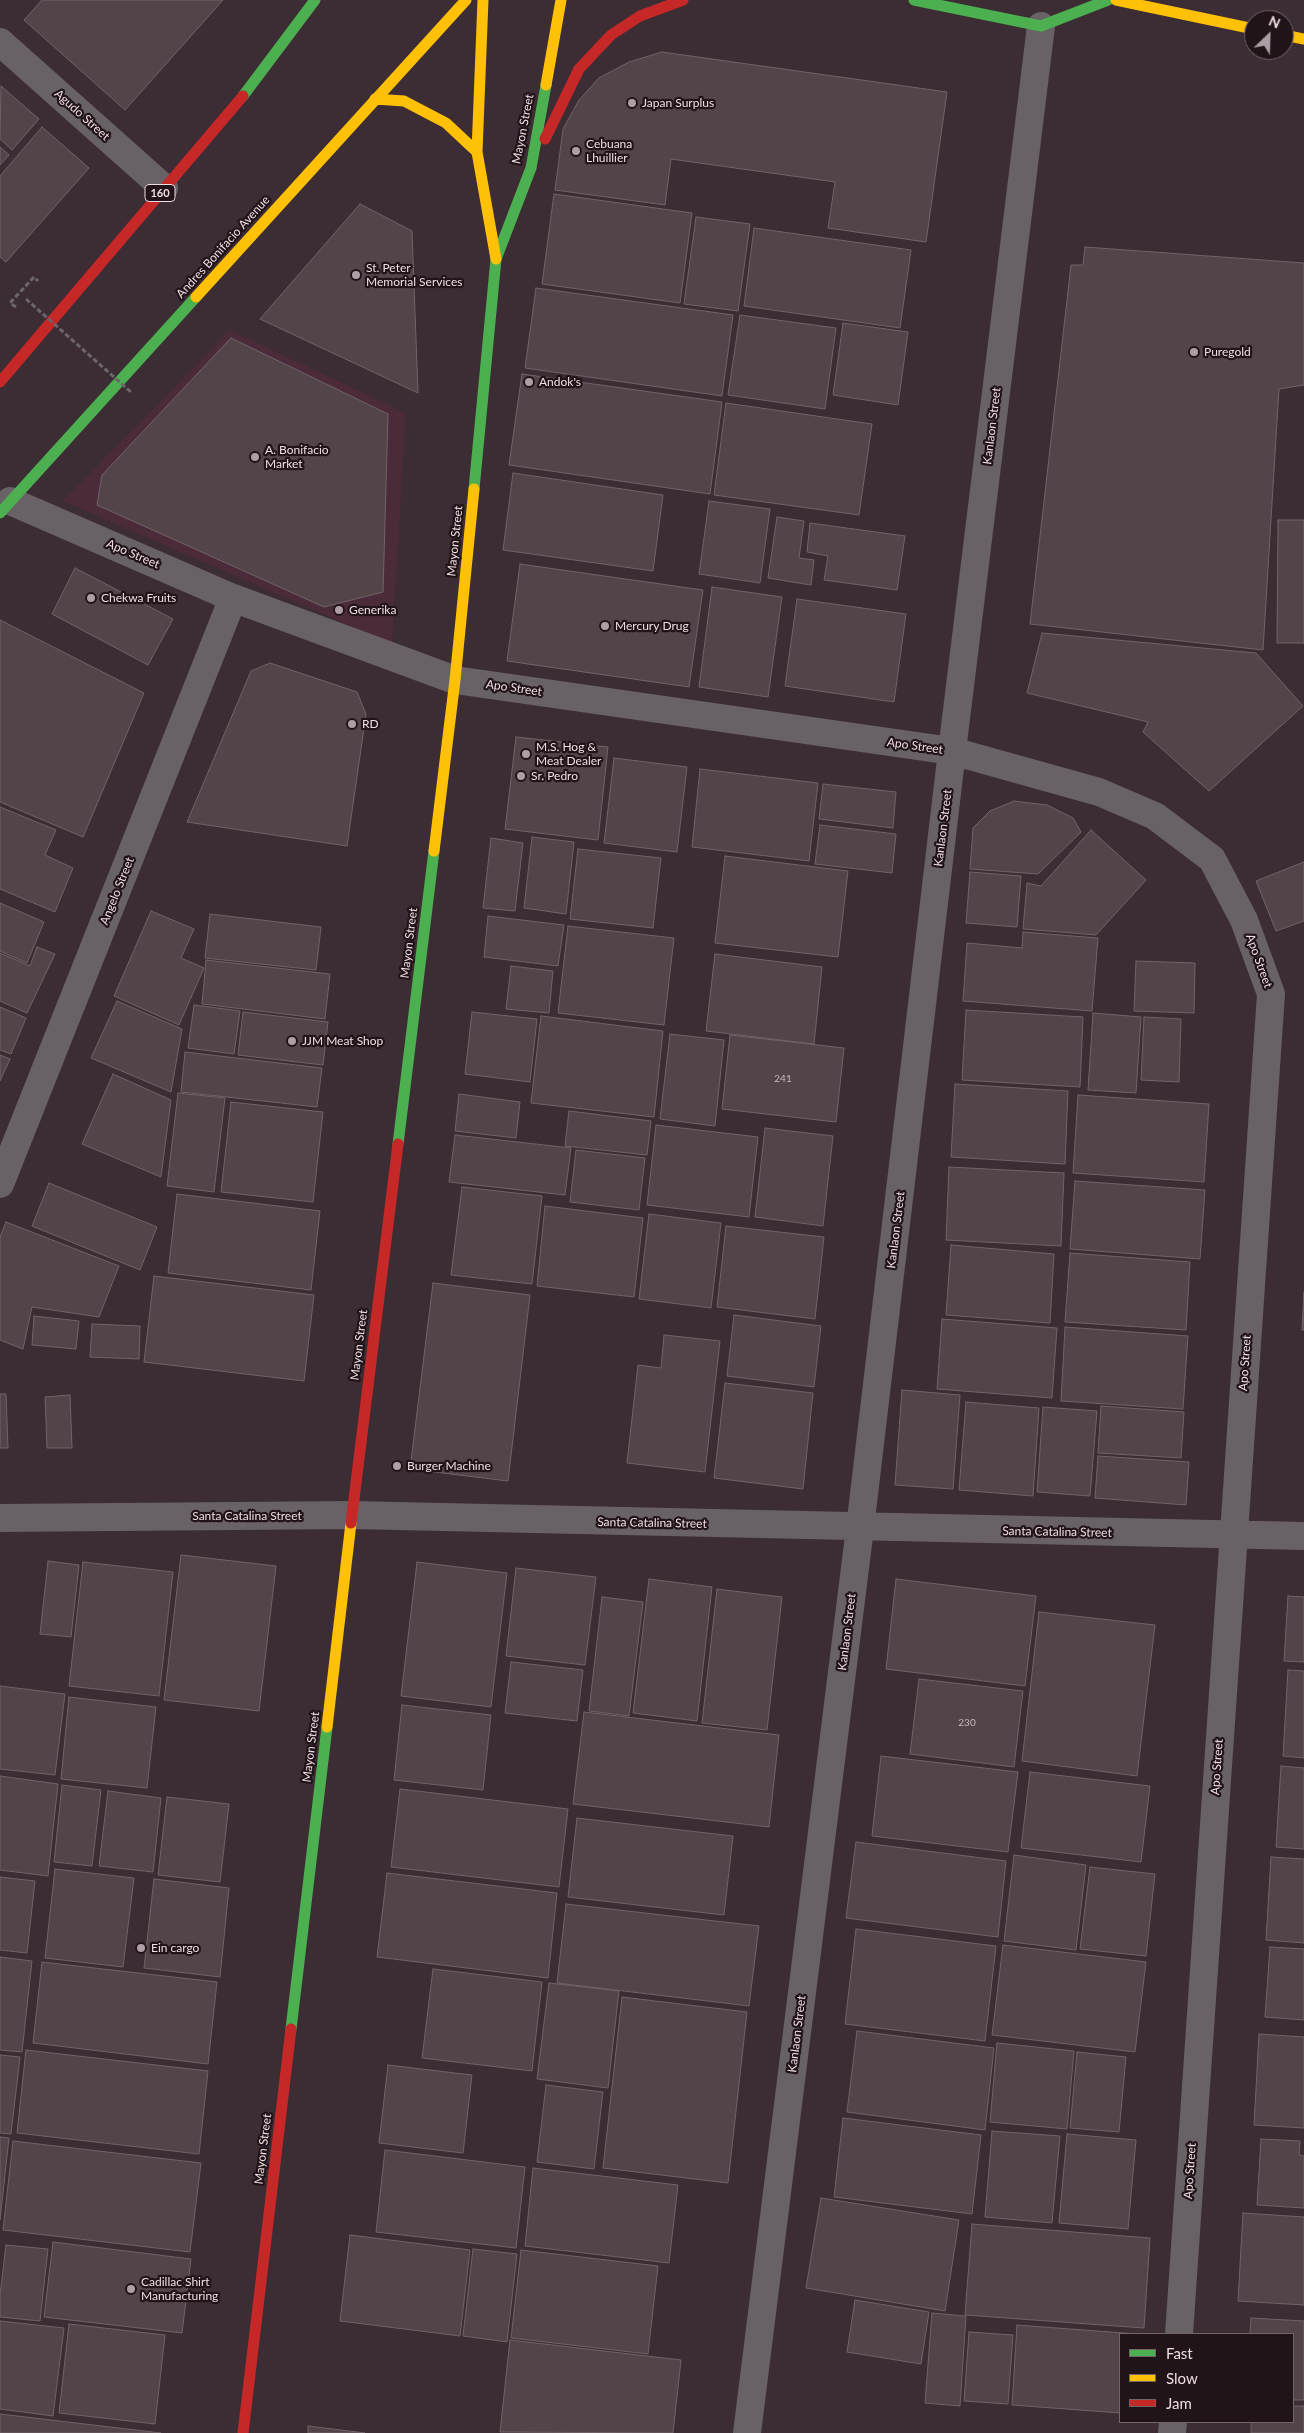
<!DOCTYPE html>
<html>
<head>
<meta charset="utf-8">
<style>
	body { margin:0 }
	#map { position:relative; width:1304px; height:2433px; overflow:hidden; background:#3c2c34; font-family:Lato,sans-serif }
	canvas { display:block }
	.legend { position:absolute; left:1119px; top:2333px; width:175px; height:90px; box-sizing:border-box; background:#201419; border:1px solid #73646a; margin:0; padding:6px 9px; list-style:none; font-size:15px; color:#efdce4 }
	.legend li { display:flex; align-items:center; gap:10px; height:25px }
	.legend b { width:25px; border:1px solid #73646a }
	.north { position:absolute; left:1244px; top:10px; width:50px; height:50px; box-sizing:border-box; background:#201419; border:1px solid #73646a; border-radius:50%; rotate:24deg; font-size:14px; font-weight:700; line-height:20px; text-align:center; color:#efdce4 }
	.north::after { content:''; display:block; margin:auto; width:18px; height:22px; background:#b09ea6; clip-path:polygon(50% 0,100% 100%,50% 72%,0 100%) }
</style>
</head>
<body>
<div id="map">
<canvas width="1304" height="2433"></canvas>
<ul class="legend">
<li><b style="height:6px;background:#4caf50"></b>Fast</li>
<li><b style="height:6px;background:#ffc107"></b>Slow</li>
<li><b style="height:6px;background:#c62828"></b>Jam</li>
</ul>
<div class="north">N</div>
</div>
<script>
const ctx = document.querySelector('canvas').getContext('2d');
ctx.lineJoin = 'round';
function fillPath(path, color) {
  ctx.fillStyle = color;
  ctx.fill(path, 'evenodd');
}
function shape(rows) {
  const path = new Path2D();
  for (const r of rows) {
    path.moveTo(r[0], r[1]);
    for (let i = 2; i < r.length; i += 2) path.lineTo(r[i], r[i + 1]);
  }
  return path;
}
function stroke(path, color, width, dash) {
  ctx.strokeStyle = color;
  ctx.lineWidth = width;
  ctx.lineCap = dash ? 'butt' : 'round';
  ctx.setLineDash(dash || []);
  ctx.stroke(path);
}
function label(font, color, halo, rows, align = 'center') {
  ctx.font = font + ' Lato,sans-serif';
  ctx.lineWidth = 4.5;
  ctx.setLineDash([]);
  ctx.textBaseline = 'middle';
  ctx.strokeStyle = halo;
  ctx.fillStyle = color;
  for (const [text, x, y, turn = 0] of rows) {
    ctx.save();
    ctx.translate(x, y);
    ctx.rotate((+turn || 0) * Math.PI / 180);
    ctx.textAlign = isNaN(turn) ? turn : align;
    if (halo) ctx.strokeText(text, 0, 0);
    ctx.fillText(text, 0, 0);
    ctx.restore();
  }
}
fillPath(shape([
	[230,330,406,413,392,644,63,501]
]), '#4b2b3a');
const building = shape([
	[42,0,223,0,125,110,24,20,42,0],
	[662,52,947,92,926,242,828,228,835,182,671,159,665,205,555,190,563,129,579,100,599,78,629,62,662,52],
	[1,86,39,119,12,150,0,139,1,86],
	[42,127,89,168,6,262,0,257,0,176,42,127],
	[0,147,9,155,0,165,0,147],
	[554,194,692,213,680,303,542,284,554,194],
	[360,204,412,231,418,393,260,319,360,204],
	[696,217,750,224,738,311,684,304,696,217],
	[754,228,911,250,900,328,744,306,754,228],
	[1085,247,1304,263,1304,385,1279,389,1263,650,1030,624,1071,265,1083,265,1085,247],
	[536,288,733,315,722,396,525,368,536,288],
	[740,315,836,328,825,409,728,395,740,315],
	[843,323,908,332,898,405,833,395,843,323],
	[231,338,388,414,383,592,324,607,97,505,102,475,231,338],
	[522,374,722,402,710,494,509,465,522,374],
	[726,403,872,424,859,515,714,495,726,403],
	[513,473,663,495,653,571,503,550,513,473],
	[709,501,770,509,760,583,699,574,709,501],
	[777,517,804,521,799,558,814,560,811,585,768,578,777,517],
	[1278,520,1304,520,1304,643,1277,643,1278,520],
	[810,523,905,536,897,590,824,580,828,556,807,552,810,523],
	[520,564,703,590,689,687,507,661,520,564],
	[75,568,173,619,148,665,52,614,75,568],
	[712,587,782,597,768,697,699,687,712,587],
	[797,599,906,614,894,702,785,686,797,599],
	[0,620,144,693,83,837,0,802,0,620],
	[1042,633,1256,653,1303,706,1209,791,1143,732,1148,722,1027,693,1042,633],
	[270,663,357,692,366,714,347,846,187,822,251,671,270,663],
	[516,737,608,747,598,840,505,829,516,737],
	[614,758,687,767,677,852,604,843,614,758],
	[700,769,818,783,809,861,692,847,700,769],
	[823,784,896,792,893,828,819,819,823,784],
	[1014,801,1047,805,1073,818,1081,832,1038,874,970,869,973,828,990,811,1014,801],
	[0,807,56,830,45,855,73,868,55,912,0,889,0,807],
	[820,825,896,834,892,873,815,864,820,825],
	[1091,830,1146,880,1096,935,1023,929,1027,883,1041,886,1091,830],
	[532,837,574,842,566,914,524,908,532,837],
	[491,838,523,843,515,911,483,908,491,838],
	[578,849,661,858,653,928,570,919,578,849],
	[725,856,848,871,838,957,715,943,725,856],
	[1304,862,1304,921,1276,931,1256,881,1304,862],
	[970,872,1021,876,1017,927,966,923,970,872],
	[0,903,44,922,27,963,0,951,0,903],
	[151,911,194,929,181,958,204,968,179,1025,114,996,151,911],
	[210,914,321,927,316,970,205,958,210,914],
	[488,916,564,925,558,966,484,957,488,916],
	[568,926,674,938,664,1025,558,1013,568,926],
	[1023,932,1098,938,1092,1011,963,1001,967,943,1022,948,1023,932],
	[37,947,55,954,27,1013,0,1001,0,953,30,966,37,947],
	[715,954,822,967,814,1044,706,1031,715,954],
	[206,960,330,974,325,1019,202,1004,206,960],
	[1136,961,1195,963,1194,1013,1134,1011,1136,961],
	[511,966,553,971,549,1013,506,1009,511,966],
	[117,1001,182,1029,171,1092,91,1058,117,1001],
	[194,1005,240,1011,234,1054,188,1048,194,1005],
	[0,1007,26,1018,11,1054,0,1050,0,1007],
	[966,1010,1083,1017,1080,1087,962,1080,966,1010],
	[243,1012,328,1022,323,1065,238,1055,243,1012],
	[472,1012,537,1019,530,1082,465,1074,472,1012],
	[1093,1013,1141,1017,1136,1093,1088,1090,1093,1013],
	[541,1016,663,1031,654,1117,531,1103,541,1016],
	[1144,1017,1181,1019,1179,1082,1141,1080,1144,1017],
	[670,1034,724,1040,715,1126,660,1119,670,1034],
	[730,1035,844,1048,836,1122,722,1109,730,1035],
	[185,1052,322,1068,317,1107,181,1092,185,1052],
	[0,1055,10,1059,0,1081,0,1055],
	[113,1074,171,1100,161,1177,82,1144,113,1074],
	[955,1084,1068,1091,1065,1164,951,1157,955,1084],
	[178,1093,225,1098,214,1192,167,1186,178,1093],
	[459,1094,520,1102,516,1138,455,1131,459,1094],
	[1078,1095,1209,1104,1204,1182,1073,1173,1078,1095],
	[231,1102,323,1112,313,1202,221,1192,231,1102],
	[569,1111,651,1121,647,1155,565,1146,569,1111],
	[656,1125,758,1137,749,1217,647,1205,656,1125],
	[765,1128,833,1136,823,1226,755,1217,765,1128],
	[455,1135,571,1148,565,1195,449,1182,455,1135],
	[576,1150,645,1158,639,1210,570,1202,576,1150],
	[949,1167,1064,1173,1061,1246,946,1240,949,1167],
	[1075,1181,1205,1190,1200,1259,1070,1249,1075,1181],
	[49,1183,157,1227,140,1270,32,1226,49,1183],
	[462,1187,542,1196,532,1284,451,1275,462,1187],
	[177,1194,320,1211,311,1290,168,1273,177,1194],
	[545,1206,643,1218,634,1297,537,1286,545,1206],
	[649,1214,721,1223,711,1308,639,1299,649,1214],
	[6,1222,119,1266,99,1317,32,1307,23,1349,0,1340,0,1237,6,1222],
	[726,1226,824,1237,815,1319,717,1307,726,1226],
	[951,1245,1054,1254,1050,1323,946,1315,951,1245],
	[1070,1253,1190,1262,1186,1330,1065,1322,1070,1253],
	[154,1276,314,1295,304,1381,144,1362,154,1276],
	[433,1283,530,1295,508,1481,410,1469,433,1283],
	[1304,1292,1304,1330,1302,1330,1304,1292],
	[734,1315,821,1326,814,1387,727,1376,734,1315],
	[34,1316,79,1321,76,1349,32,1345,34,1316],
	[942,1319,1057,1328,1052,1398,937,1389,942,1319],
	[92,1324,140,1326,139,1359,90,1357,92,1324],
	[1065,1327,1188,1336,1183,1409,1061,1401,1065,1327],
	[664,1335,720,1341,705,1472,627,1463,638,1365,661,1368,664,1335],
	[725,1383,813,1393,803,1489,714,1478,725,1383],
	[902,1390,960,1395,953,1489,895,1485,902,1390],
	[0,1394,6,1394,8,1448,0,1448,0,1394],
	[70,1395,72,1448,47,1448,45,1397,70,1395],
	[966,1402,1039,1408,1033,1496,959,1490,966,1402],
	[1101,1406,1184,1412,1181,1458,1098,1453,1101,1406],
	[1043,1407,1097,1411,1090,1496,1037,1492,1043,1407],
	[1098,1456,1189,1462,1186,1505,1095,1498,1098,1456],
	[181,1555,276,1566,259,1711,164,1700,181,1555],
	[48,1561,79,1565,71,1637,40,1634,48,1561],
	[83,1562,173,1572,159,1696,69,1686,83,1562],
	[417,1562,507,1573,491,1707,401,1696,417,1562],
	[516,1568,596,1577,585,1665,506,1656,516,1568],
	[649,1579,712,1587,697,1721,633,1713,649,1579],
	[896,1579,1036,1596,1025,1686,886,1669,896,1579],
	[717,1589,782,1597,767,1730,702,1723,717,1589],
	[1288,1596,1304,1597,1304,1662,1284,1661,1288,1596],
	[602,1597,643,1602,629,1716,589,1711,602,1597],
	[1039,1612,1155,1625,1137,1776,1022,1761,1039,1612],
	[511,1662,583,1670,577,1721,505,1713,511,1662],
	[1288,1670,1304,1671,1304,1758,1283,1756,1288,1670],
	[919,1679,1023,1691,1014,1767,910,1754,919,1679],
	[0,1686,65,1694,55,1775,0,1769,0,1686],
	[69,1697,156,1707,147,1788,61,1779,69,1697],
	[402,1705,491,1715,483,1790,394,1780,402,1705],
	[584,1712,779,1735,769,1827,573,1804,584,1712],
	[881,1756,1018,1772,1008,1852,872,1836,881,1756],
	[1281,1766,1304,1768,1304,1849,1276,1847,1281,1766],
	[1030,1772,1150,1786,1141,1862,1021,1848,1030,1772],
	[0,1776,58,1784,48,1876,0,1870,0,1776],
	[62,1785,101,1790,92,1866,54,1862,62,1785],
	[400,1789,568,1809,559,1887,391,1867,400,1789],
	[108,1791,161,1798,153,1872,99,1866,108,1791],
	[167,1797,229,1804,220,1882,158,1875,167,1797],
	[577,1818,733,1836,724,1915,568,1897,577,1818],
	[856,1842,1006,1861,998,1937,846,1918,856,1842],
	[1014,1855,1086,1865,1076,1950,1004,1941,1014,1855],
	[1271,1857,1304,1859,1304,1943,1266,1940,1271,1857],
	[1090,1867,1155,1874,1146,1956,1080,1949,1090,1867],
	[55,1869,134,1878,123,1967,45,1958,55,1869],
	[387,1873,557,1893,548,1978,377,1957,387,1873],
	[0,1877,35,1881,27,1953,0,1950,0,1877],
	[154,1879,229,1888,220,1977,144,1968,154,1879],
	[566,1904,759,1926,749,2006,557,1983,566,1904],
	[856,1929,996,1946,985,2041,845,2024,856,1929],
	[1003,1945,1146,1962,1135,2052,992,2035,1003,1945],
	[1270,1947,1304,1949,1304,2020,1265,2017,1270,1947],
	[0,1957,32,1961,22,2052,0,2050,0,1957],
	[42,1962,217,1982,208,2064,33,2043,42,1962],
	[433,1969,542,1982,532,2071,422,2058,433,1969],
	[549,1983,619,1991,608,2088,537,2079,549,1983],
	[622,1997,747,2012,728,2183,603,2168,622,1997],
	[857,2031,994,2048,985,2130,847,2112,857,2031],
	[1259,2034,1304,2037,1304,2128,1254,2125,1259,2034],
	[997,2043,1074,2051,1067,2129,990,2122,997,2043],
	[26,2050,208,2071,199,2154,17,2133,26,2050],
	[1077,2052,1126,2057,1119,2132,1070,2128,1077,2052],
	[0,2055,20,2057,11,2134,0,2133,0,2055],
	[388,2065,472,2075,463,2153,379,2143,388,2065],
	[546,2085,603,2092,594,2169,537,2162,546,2085],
	[843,2118,981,2135,972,2214,834,2197,843,2118],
	[992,2131,1060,2136,1052,2223,985,2217,992,2131],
	[1067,2134,1136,2140,1128,2229,1059,2223,1067,2134],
	[0,2137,9,2138,0,2220,0,2137],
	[1261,2139,1300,2141,1299,2155,1304,2156,1304,2208,1257,2205,1261,2139],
	[13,2141,201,2163,190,2252,3,2230,13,2141],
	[385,2150,525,2167,516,2248,376,2232,385,2150],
	[533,2168,678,2185,669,2263,525,2246,533,2168],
	[821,2198,959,2220,945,2311,806,2288,821,2198],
	[1243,2213,1304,2217,1304,2305,1238,2301,1243,2213],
	[972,2224,1150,2238,1144,2328,965,2315,972,2224],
	[350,2235,470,2250,460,2336,340,2321,350,2235],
	[53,2242,191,2259,182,2333,44,2317,53,2242],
	[6,2245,48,2249,40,2321,0,2317,0,2295,6,2245],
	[473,2249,517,2254,507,2342,463,2336,473,2249],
	[521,2250,658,2266,648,2354,511,2338,521,2250],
	[855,2300,929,2312,921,2364,847,2352,855,2300],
	[932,2313,966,2316,960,2406,925,2403,932,2313],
	[1251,2318,1304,2321,1304,2400,1293,2400,1293,2334,1250,2334,1251,2318],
	[0,2321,64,2328,53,2416,0,2409,0,2321],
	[69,2324,165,2335,155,2424,59,2413,69,2324],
	[1017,2325,1137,2334,1120,2334,1120,2413,1012,2405,1017,2325],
	[969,2332,1013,2335,1008,2404,964,2401,969,2332],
	[510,2340,681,2360,673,2433,500,2432,510,2340],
	[1293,2406,1304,2406,1304,2433,1251,2433,1251,2422,1293,2422,1293,2406],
	[0,2414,161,2433,0,2433,0,2414],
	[308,2426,365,2433,308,2433,308,2426]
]);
fillPath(building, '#524449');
stroke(building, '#716368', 1);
stroke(shape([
	[16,307,10,303,34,277,38,281]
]), '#6c6569', 3, [5, 2.5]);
stroke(shape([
	[0,42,164,188],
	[10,501,233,598,455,680,952,751,1099,792,1155,816,1212,859,1244,920,1271,994,1179,2334],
	[0,1184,233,598],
	[0,1518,352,1515,1304,1536],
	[747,2433,860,1528,952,751,1041,26],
	[1172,2433,1173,2422]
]), '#686165', 28);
stroke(shape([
	[914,0,1041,26,1108,0],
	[243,96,315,0],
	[474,489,496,259,531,168,546,85],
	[0,513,196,297],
	[398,1144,434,851],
	[291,2029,327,1727]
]), '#4caf50', 11);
stroke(shape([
	[483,0,477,152,496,259],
	[1116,0,1254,29],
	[1284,35,1304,39],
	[546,85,561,0],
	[375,99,404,101,446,123,477,152],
	[196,297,466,0],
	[434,851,455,680,474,489],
	[327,1727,351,1523]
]), '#ffc107', 11);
stroke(shape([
	[545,139,579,69,611,35,640,16,683,0],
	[0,382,243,96],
	[351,1523,398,1144],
	[243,2433,291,2029]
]), '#c62828', 11);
stroke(shape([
	[26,299,132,393]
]), '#6c6569', 3, [5, 2.5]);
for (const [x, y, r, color] of [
	[632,103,5,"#b09ea6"],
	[576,151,5,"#b09ea6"],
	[356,275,5,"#b09ea6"],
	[1194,352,5,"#b09ea6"],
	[529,382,5,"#b09ea6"],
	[255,457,5,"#b09ea6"],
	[91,598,5,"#b09ea6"],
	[339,610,5,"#b09ea6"],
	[605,626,5,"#b09ea6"],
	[352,724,5,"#b09ea6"],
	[526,754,5,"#b09ea6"],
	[521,776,5,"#b09ea6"],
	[292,1041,5,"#b09ea6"],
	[397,1466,5,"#b09ea6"],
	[141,1948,5,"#b09ea6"],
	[131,2289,5,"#b09ea6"]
]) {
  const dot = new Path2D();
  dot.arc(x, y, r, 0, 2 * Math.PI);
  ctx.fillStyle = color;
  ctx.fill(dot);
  stroke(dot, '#201419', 2);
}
label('10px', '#c8b6bd', null, [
	["241",783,1079],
	["230",967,1723]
]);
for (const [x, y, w] of [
	[160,193,30]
]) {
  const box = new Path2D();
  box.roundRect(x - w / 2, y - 8.5, w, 17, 4);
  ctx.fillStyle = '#201419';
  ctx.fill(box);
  stroke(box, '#efdce4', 1);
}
label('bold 11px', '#efdce4', null, [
	["160",160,193]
]);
label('12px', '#efdce4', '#201419', [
	["Japan Surplus",642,103],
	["Cebuana",586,144],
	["Lhuillier",586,158],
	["St. Peter",366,268],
	["Memorial Services",366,282],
	["Puregold",1204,352],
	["Andok's",539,382],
	["A. Bonifacio",265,450],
	["Market",265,464],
	["Chekwa Fruits",101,598],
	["Generika",349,610],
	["Mercury Drug",615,626],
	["RD",362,724],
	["M.S. Hog &",536,747],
	["Meat Dealer",536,761],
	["Sr. Pedro",531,776],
	["JJM Meat Shop",302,1041],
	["Burger Machine",407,1466],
	["Ein cargo",151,1948],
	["Cadillac Shirt",141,2282],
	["Manufacturing",141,2296]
], 'left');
label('12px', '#efdce4', '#201419', [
	["Agudo Street",82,115,42],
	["Mayon Street",523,129,-79],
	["Andres Bonifacio Avenue",223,247,-48],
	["Kanlaon Street",992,426,-83],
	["Mayon Street",455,541,-84],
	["Apo Street",133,554,23],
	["Apo Street",514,688,8],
	["Apo Street",915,746,8],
	["Kanlaon Street",943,828,-83],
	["Angelo Street",117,891,-68],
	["Mayon Street",409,943,-83],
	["Apo Street",1259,961,70],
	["Kanlaon Street",896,1230,-83],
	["Mayon Street",359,1345,-83],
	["Apo Street",1245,1363,-86],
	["Santa Catalina Street",247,1516],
	["Santa Catalina Street",652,1523,1],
	["Santa Catalina Street",1057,1532,1],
	["Kanlaon Street",847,1632,-83],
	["Mayon Street",311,1747,-83],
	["Apo Street",1217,1767,-86],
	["Kanlaon Street",797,2034,-83],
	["Mayon Street",263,2149,-83],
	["Apo Street",1190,2171,-86]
]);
</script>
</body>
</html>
